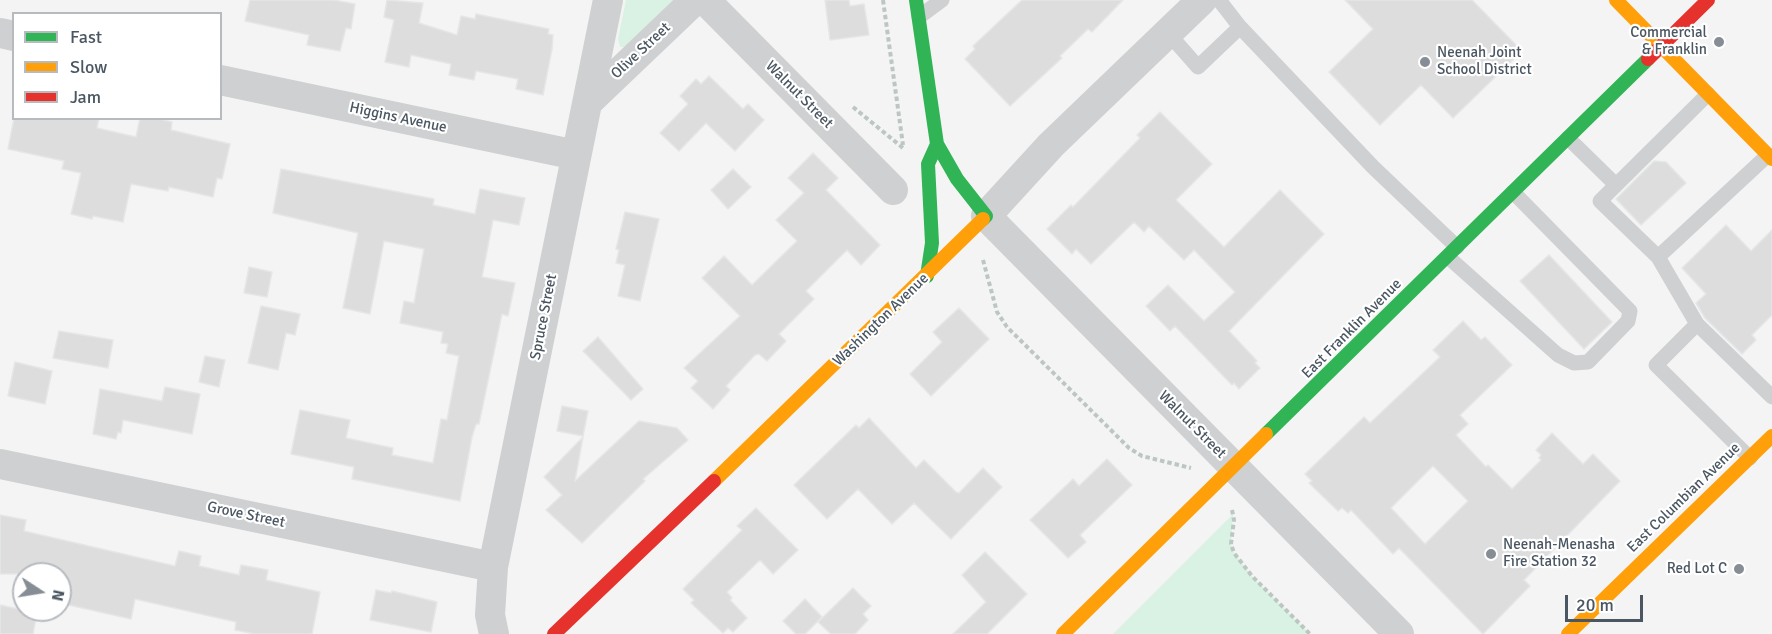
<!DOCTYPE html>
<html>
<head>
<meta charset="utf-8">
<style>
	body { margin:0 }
	#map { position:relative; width:1772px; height:634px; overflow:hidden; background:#f4f4f4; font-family:Signika,sans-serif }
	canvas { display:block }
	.legend { position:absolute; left:12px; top:12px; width:210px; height:108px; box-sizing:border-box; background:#fff; border:2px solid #b7bbc0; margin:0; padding:8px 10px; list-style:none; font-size:18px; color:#4a5661 }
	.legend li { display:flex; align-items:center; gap:12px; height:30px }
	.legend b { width:30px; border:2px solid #b7bbc0 }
	.north { position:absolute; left:12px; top:562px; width:60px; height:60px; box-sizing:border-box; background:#fff; border:2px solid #b7bbc0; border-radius:50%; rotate:102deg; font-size:16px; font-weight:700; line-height:24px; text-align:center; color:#4a5661 }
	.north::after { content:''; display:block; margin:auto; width:21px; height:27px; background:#868d94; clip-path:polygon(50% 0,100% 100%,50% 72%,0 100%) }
	.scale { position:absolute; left:1565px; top:595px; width:78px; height:27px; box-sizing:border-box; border:3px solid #4a5661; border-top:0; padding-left:8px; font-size:18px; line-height:21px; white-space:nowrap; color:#4a5661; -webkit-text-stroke:4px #fff; paint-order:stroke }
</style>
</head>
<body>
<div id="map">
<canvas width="1772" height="634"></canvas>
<ul class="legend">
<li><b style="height:8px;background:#30b455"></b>Fast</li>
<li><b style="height:8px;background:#ff9f0a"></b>Slow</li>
<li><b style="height:8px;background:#e5322d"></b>Jam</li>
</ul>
<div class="north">N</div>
<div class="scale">20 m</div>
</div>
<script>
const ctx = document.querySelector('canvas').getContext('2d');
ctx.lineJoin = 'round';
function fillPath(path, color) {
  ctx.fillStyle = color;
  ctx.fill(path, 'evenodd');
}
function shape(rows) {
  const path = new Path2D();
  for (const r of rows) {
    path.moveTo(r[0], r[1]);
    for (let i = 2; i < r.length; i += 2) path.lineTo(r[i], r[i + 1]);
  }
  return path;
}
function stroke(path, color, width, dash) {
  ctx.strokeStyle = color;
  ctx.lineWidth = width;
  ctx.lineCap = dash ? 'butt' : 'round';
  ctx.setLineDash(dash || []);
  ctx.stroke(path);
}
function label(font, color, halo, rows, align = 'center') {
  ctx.font = font + ' Signika,sans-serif';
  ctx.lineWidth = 4.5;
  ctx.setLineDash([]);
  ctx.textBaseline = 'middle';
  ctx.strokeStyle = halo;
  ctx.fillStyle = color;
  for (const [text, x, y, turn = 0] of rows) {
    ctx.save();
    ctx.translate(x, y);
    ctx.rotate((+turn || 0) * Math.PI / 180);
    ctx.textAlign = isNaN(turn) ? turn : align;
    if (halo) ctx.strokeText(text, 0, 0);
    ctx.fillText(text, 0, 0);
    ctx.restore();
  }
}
fillPath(shape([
	[626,0,674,0,625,47,620,47,618,39],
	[1233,514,1231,544,1234,553,1252,576,1310,634,1113,634]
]), '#d9f2e3');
const building = shape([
	[250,0,334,0,355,4,351,29,346,28,340,51,307,45,309,35,245,21,250,0],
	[387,0,423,3,419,23,457,35,461,16,475,19,476,14,549,29,548,34,553,35,552,49,543,95,516,89,518,79,476,71,474,80,449,75,451,64,411,55,409,67,385,62,394,20,384,17,387,0],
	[825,0,849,0,850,6,864,4,869,35,830,40,825,0],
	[1022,0,1123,0,1092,32,1088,29,1060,56,1062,58,1010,106,965,59,975,49,973,46,1022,0],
	[1345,0,1472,0,1522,51,1453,118,1421,85,1380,125,1329,72,1373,29,1345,0],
	[709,76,743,109,748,104,764,120,735,151,706,123,679,151,660,133,688,104,680,96,696,79,701,84,709,76],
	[1160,112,1212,164,1176,200,1224,247,1280,190,1324,234,1229,331,1257,361,1255,363,1260,368,1239,389,1234,383,1232,385,1175,326,1170,331,1146,306,1168,285,1204,321,1235,292,1194,250,1184,260,1149,226,1144,232,1134,222,1091,264,1076,249,1072,254,1047,229,1071,205,1073,207,1140,138,1137,135,1160,112],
	[14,118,99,118,97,128,136,137,140,118,156,118,172,122,171,130,230,144,222,179,217,178,213,197,169,187,168,191,131,184,123,222,93,216,92,219,71,214,81,173,62,169,64,161,8,149,14,118],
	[813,153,838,178,826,190,880,245,861,265,847,250,806,291,814,299,779,334,786,341,767,361,759,354,755,355,726,386,730,390,713,409,691,388,698,381,684,368,740,316,702,278,724,256,752,285,797,241,776,220,804,193,788,178,813,153],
	[1654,161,1666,162,1686,183,1641,225,1616,199,1654,161],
	[281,169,434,199,433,205,475,214,480,189,525,198,519,225,493,220,482,277,515,283,508,316,502,314,479,424,476,424,472,437,460,501,352,479,354,467,291,454,300,410,350,420,346,438,393,448,392,455,433,463,441,419,447,420,459,356,446,353,448,344,441,343,443,332,400,323,404,301,414,303,424,249,384,241,370,314,343,308,358,233,273,213,281,169],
	[733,169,751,187,728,209,711,190,733,169],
	[625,212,659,219,640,301,618,296,625,265,616,263,619,250,616,249,625,212],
	[1726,225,1751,251,1772,230,1772,315,1752,335,1756,340,1742,354,1705,318,1696,303,1706,294,1682,268,1726,225],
	[1549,255,1612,322,1584,349,1520,281,1549,255],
	[249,267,272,272,267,297,244,293,249,267],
	[261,306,300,314,295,335,286,333,278,370,248,363,261,306],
	[959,308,989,339,931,396,910,374,942,342,933,332,959,308],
	[1463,321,1481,340,1485,337,1512,365,1460,415,1468,424,1456,435,1486,467,1488,465,1512,489,1541,460,1539,458,1541,455,1536,450,1552,433,1583,464,1593,454,1620,481,1524,580,1530,586,1483,634,1399,548,1393,554,1351,510,1348,513,1342,508,1338,511,1309,483,1312,481,1305,474,1364,417,1370,423,1440,357,1433,350,1463,321],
	[1433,466,1468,501,1425,544,1391,508,1433,466],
	[59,331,113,340,108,368,53,358,59,331],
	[598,337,643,389,631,400,583,351,598,337],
	[205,356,225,360,219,387,199,382,205,356],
	[15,362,52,371,45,404,8,396,15,362],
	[165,387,200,394,192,434,123,420,121,433,118,432,116,439,93,434,100,389,162,401,165,387],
	[562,406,588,411,583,436,557,431,562,406],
	[869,418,916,468,924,460,956,492,959,493,983,468,1002,487,951,539,914,503,892,524,858,489,827,519,794,485,856,425,859,428,869,418],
	[639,421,677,428,688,440,643,479,645,481,582,543,546,510,562,495,544,477,583,437,575,481,639,421],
	[1107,459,1132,485,1080,535,1086,542,1068,558,1030,520,1073,479,1079,486,1107,459],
	[756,508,798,550,773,574,760,560,727,592,732,598,730,600,747,618,733,632,728,628,723,633,691,603,694,600,683,589,742,530,737,526,756,508],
	[0,515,26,520,24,531,175,566,179,551,201,556,199,566,239,575,241,565,268,570,266,580,320,592,312,634,255,634,235,630,236,622,135,599,131,619,60,603,60,574,0,574,0,515],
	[985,552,1027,594,987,634,953,634,986,602,962,575,985,552],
	[853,588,871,606,863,614,868,620,855,634,831,634,818,622,853,588],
	[376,590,391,593,392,591,437,602,431,632,370,620,376,590],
	[805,599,822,617,805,634,796,634,783,621,805,599],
	[0,605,37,613,33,634,0,634,0,605]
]);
fillPath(building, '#ddddde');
stroke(building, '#e5e6e7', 1.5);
stroke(shape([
	[883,0,903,145],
	[853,107,903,148],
	[983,260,997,312,1007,327,1129,448,1142,456,1191,468],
	[1232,510,1234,520,1231,544,1234,553,1252,576,1310,634]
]), '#bcc7c4', 4, [4.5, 3]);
stroke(shape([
	[919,17,942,0],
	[1240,27,1373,167,1457,247],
	[1168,33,1198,67,1240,27,1219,0],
	[1708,94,1600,201,1658,257,1768,155],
	[1568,138,1616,185],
	[1448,257,1558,355,1574,363,1588,362,1628,321,1630,311,1513,192],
	[1658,257,1697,324,1772,397],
	[1697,324,1656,365,1750,458]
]), '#ced0d2', 15);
stroke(shape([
	[705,0,893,190],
	[1202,0,1051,145,986,216,1399,634],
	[0,33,14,36],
	[220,80,576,155],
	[588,102,695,0],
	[0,464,493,567],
	[494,634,490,615,493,567,608,0]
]), '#ced0d2', 30);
stroke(shape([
	[916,0,937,144,957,179,986,216,983,219],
	[927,276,932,243,928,164,937,144],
	[1266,434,1648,59]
]), '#30b455', 14);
stroke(shape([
	[1616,0,1772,159],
	[714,481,983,219],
	[1063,634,1266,434],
	[1568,634,1772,436]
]), '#ff9f0a', 14);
stroke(shape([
	[1648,59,1708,0],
	[554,634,714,481]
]), '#e5322d', 14);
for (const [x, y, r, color] of [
	[1719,42,6,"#868d94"],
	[1425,62,6,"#868d94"],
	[1491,554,6,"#868d94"],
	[1739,569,6,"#868d94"]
]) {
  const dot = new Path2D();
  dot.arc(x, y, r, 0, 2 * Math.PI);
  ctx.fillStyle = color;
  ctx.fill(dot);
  stroke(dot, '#fff', 2);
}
label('15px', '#4a5661', '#fff', [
	["Commercial",1707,33],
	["& Franklin",1707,50],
	["Neenah Joint",1437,53,"left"],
	["School District",1437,70,"left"],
	["Neenah-Menasha",1503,545,"left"],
	["Fire Station 32",1503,562,"left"],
	["Red Lot C",1727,569]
], 'right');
label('15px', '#4a5661', '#fff', [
	["Olive Street",641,51,-43],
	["Walnut Street",799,95,45],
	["Higgins Avenue",398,118,12],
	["Spruce Street",544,317,-79],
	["Washington Avenue",881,320,-44],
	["East Franklin Avenue",1352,329,-45],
	["Walnut Street",1192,425,45],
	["East Columbian Avenue",1684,498,-44],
	["Grove Street",246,515,12]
]);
</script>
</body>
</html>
